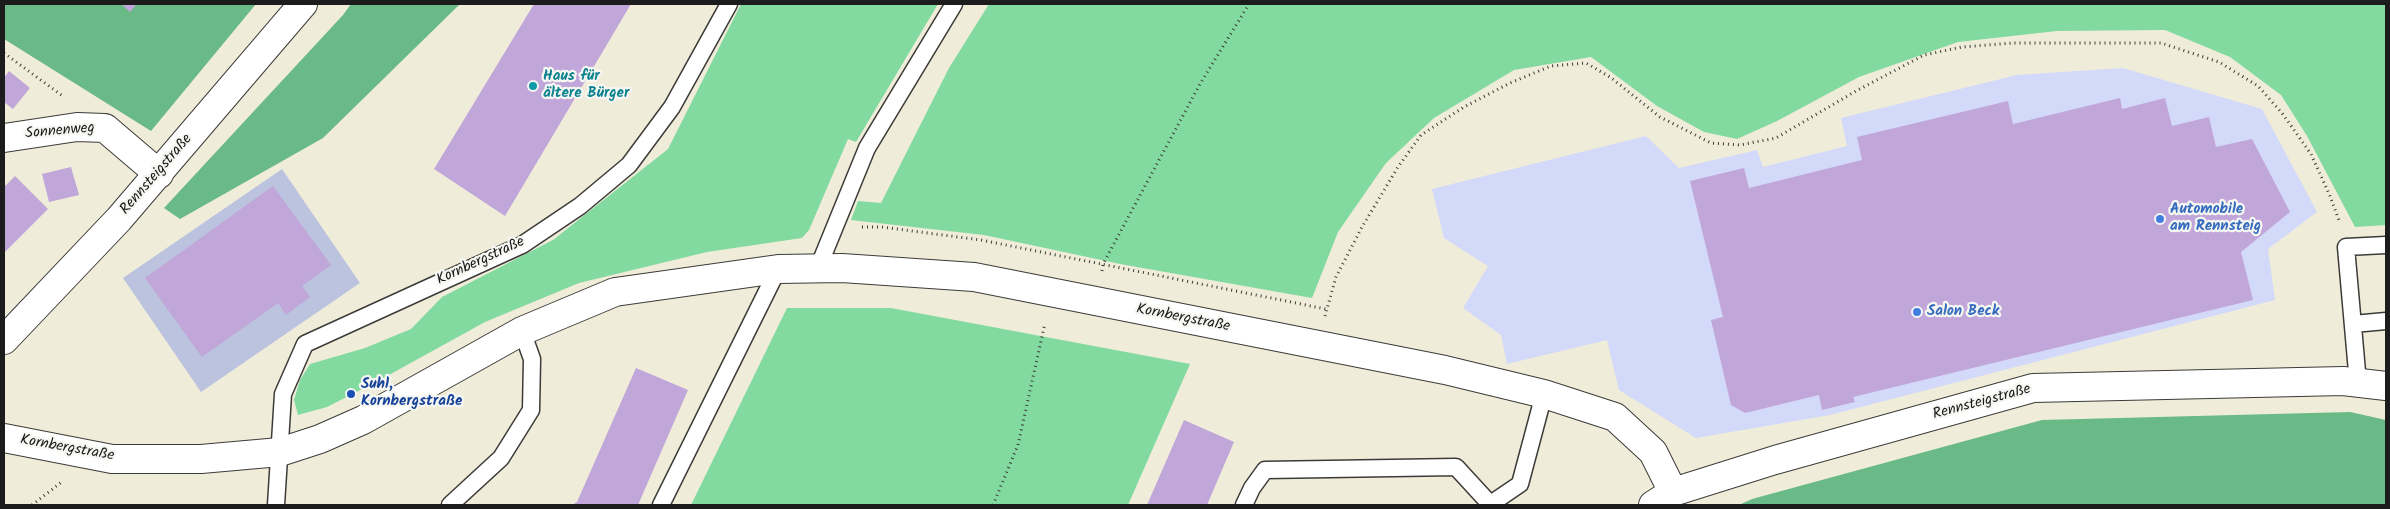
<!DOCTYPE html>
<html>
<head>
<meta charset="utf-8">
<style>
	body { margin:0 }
	#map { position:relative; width:2390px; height:509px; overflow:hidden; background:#f0ecda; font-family:Kalam,sans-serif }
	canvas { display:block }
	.frame { position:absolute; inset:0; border:5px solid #1c1c1c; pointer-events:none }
</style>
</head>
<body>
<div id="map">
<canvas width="2390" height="509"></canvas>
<div class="frame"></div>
</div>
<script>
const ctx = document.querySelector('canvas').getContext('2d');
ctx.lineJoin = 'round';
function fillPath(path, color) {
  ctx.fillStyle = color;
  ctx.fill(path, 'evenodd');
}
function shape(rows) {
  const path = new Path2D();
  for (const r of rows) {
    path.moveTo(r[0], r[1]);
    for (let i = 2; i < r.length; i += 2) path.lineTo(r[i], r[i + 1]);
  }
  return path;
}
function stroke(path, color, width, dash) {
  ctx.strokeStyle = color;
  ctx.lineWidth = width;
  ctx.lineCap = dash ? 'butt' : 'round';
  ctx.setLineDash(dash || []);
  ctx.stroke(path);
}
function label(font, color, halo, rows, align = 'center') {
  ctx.font = font + ' Kalam,sans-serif';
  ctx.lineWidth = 4.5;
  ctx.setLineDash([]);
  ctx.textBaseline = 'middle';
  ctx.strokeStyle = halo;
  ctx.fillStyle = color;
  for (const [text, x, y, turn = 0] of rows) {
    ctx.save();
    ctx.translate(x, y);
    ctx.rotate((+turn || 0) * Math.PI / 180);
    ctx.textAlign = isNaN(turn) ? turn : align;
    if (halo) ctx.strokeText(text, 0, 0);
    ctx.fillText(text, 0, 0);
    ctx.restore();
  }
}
fillPath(shape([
	[2123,68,2262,109,2317,212,2268,249,2275,300,1830,415,1696,438,1619,390,1607,340,1507,364,1501,335,1463,308,1488,266,1444,238,1432,189,1646,136,1679,168,1757,150,1763,167,1847,146,1841,118,2017,75]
]), '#d3d9f9');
fillPath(shape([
	[282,169,360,283,201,392,123,278]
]), '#bcc3de');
fillPath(shape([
	[741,4,938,4,856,142,848,139,809,230,802,238,707,252,579,283,485,322,378,381,327,407,298,415,294,400,300,380,310,364,365,348,411,329,442,297,553,240,668,149],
	[989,4,2386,4,2386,225,2355,227,2307,136,2281,95,2230,57,2165,30,2057,31,1958,42,1859,77,1777,121,1737,139,1704,132,1657,106,1591,57,1514,70,1434,118,1386,163,1338,232,1312,298,1120,264,984,235,851,220,858,201,881,203,949,68],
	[787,308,891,308,1190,364,1128,505,691,505]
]), '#82daa0');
fillPath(shape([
	[4,4,256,4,151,131,4,39],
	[351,4,460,4,323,138,180,219,164,208,343,15],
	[2350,412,2386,420,2386,505,1739,505,1752,499,2042,420]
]), '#69ba86');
fillPath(shape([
	[121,4,137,4,130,12],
	[534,4,631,4,505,216,434,169],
	[9,71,30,88,13,109,4,102,4,78],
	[2120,98,2122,109,2165,98,2172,126,2209,117,2216,147,2252,139,2290,212,2241,252,2253,300,1853,397,1855,402,1822,410,1819,395,1745,413,1731,405,1711,320,1723,317,1690,181,1744,168,1749,188,1862,160,1857,137,2008,101,2013,124],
	[71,167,79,195,49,202,42,174],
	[15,176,48,209,5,252,4,187],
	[273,186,331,265,302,286,310,297,286,315,278,303,202,357,145,278],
	[636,368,688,390,638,505,572,505,577,502],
	[1184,420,1234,442,1207,505,1147,505]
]), '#c1a6d9');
const service = shape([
	[818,268,867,148,954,4],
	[2353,324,2386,321],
	[2358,383,2346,247,2386,245],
	[276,505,283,394,305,344,522,245,580,206,629,165,672,107,729,4],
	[450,505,501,458,531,410,532,359,522,331],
	[661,505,778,269],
	[1244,505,1252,488,1265,470,1456,467,1490,504],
	[1489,505,1520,484,1544,394]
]);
const minor = shape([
	[4,138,77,127,105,128,159,174],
	[4,340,119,219,303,4],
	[4,438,112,459,201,459,280,452,320,439,363,420,522,331,615,292,778,269,842,268,974,277,1445,370,1544,394,1615,417,1653,452,1673,492],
	[1653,505,1673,492,1775,460,2033,388,2343,381,2386,386]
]);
stroke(service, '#3c3b38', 19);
stroke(minor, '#3c3b38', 30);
stroke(shape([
	[4,53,64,97],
	[862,227,882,227,981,240,1326,309],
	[1102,271,1103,264,1200,84,1249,4],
	[1325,316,1336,277,1362,227,1398,167,1421,135,1464,107,1510,83,1551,66,1586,63,1610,77,1660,117,1711,143,1740,145,1776,138,1856,91,1924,55,1962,47,2013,43,2161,43,2219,62,2258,86,2282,113,2311,154,2330,196,2340,223],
	[32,505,63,481],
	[993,505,1018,445,1045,323]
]), '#3c3b38', 3, [1, 4]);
stroke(service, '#fff', 16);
stroke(minor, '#fff', 28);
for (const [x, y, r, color] of [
	[533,86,5,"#0f9aa8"],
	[2160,219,5,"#3f7fe0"],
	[1917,312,5,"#3f7fe0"],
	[351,394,5,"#1a4fb4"]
]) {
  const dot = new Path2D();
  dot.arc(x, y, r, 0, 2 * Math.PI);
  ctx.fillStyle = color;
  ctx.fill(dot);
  stroke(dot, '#f6f6f2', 2);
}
label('bold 15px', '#0d838f', '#f6f6f2', [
	["Haus für",543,77],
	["ältere Bürger",543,94]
], 'left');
label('15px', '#1c1c1c', '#f6f6f2', [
	["Sonnenweg",60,132,-5],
	["Rennsteigstraße",157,175,-49],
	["Kornbergstraße",481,262,-25],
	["Kornbergstraße",1183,319,11],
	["Rennsteigstraße",1982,403,-15],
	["Kornbergstraße",67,449,10]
]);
label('bold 15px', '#366cbe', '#f6f6f2', [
	["Automobile",2170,210],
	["am Rennsteig",2170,227],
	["Salon Beck",1927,312]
], 'left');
label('bold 15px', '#164399', '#f6f6f2', [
	["Suhl,",361,385],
	["Kornbergstraße",361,402]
], 'left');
</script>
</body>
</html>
